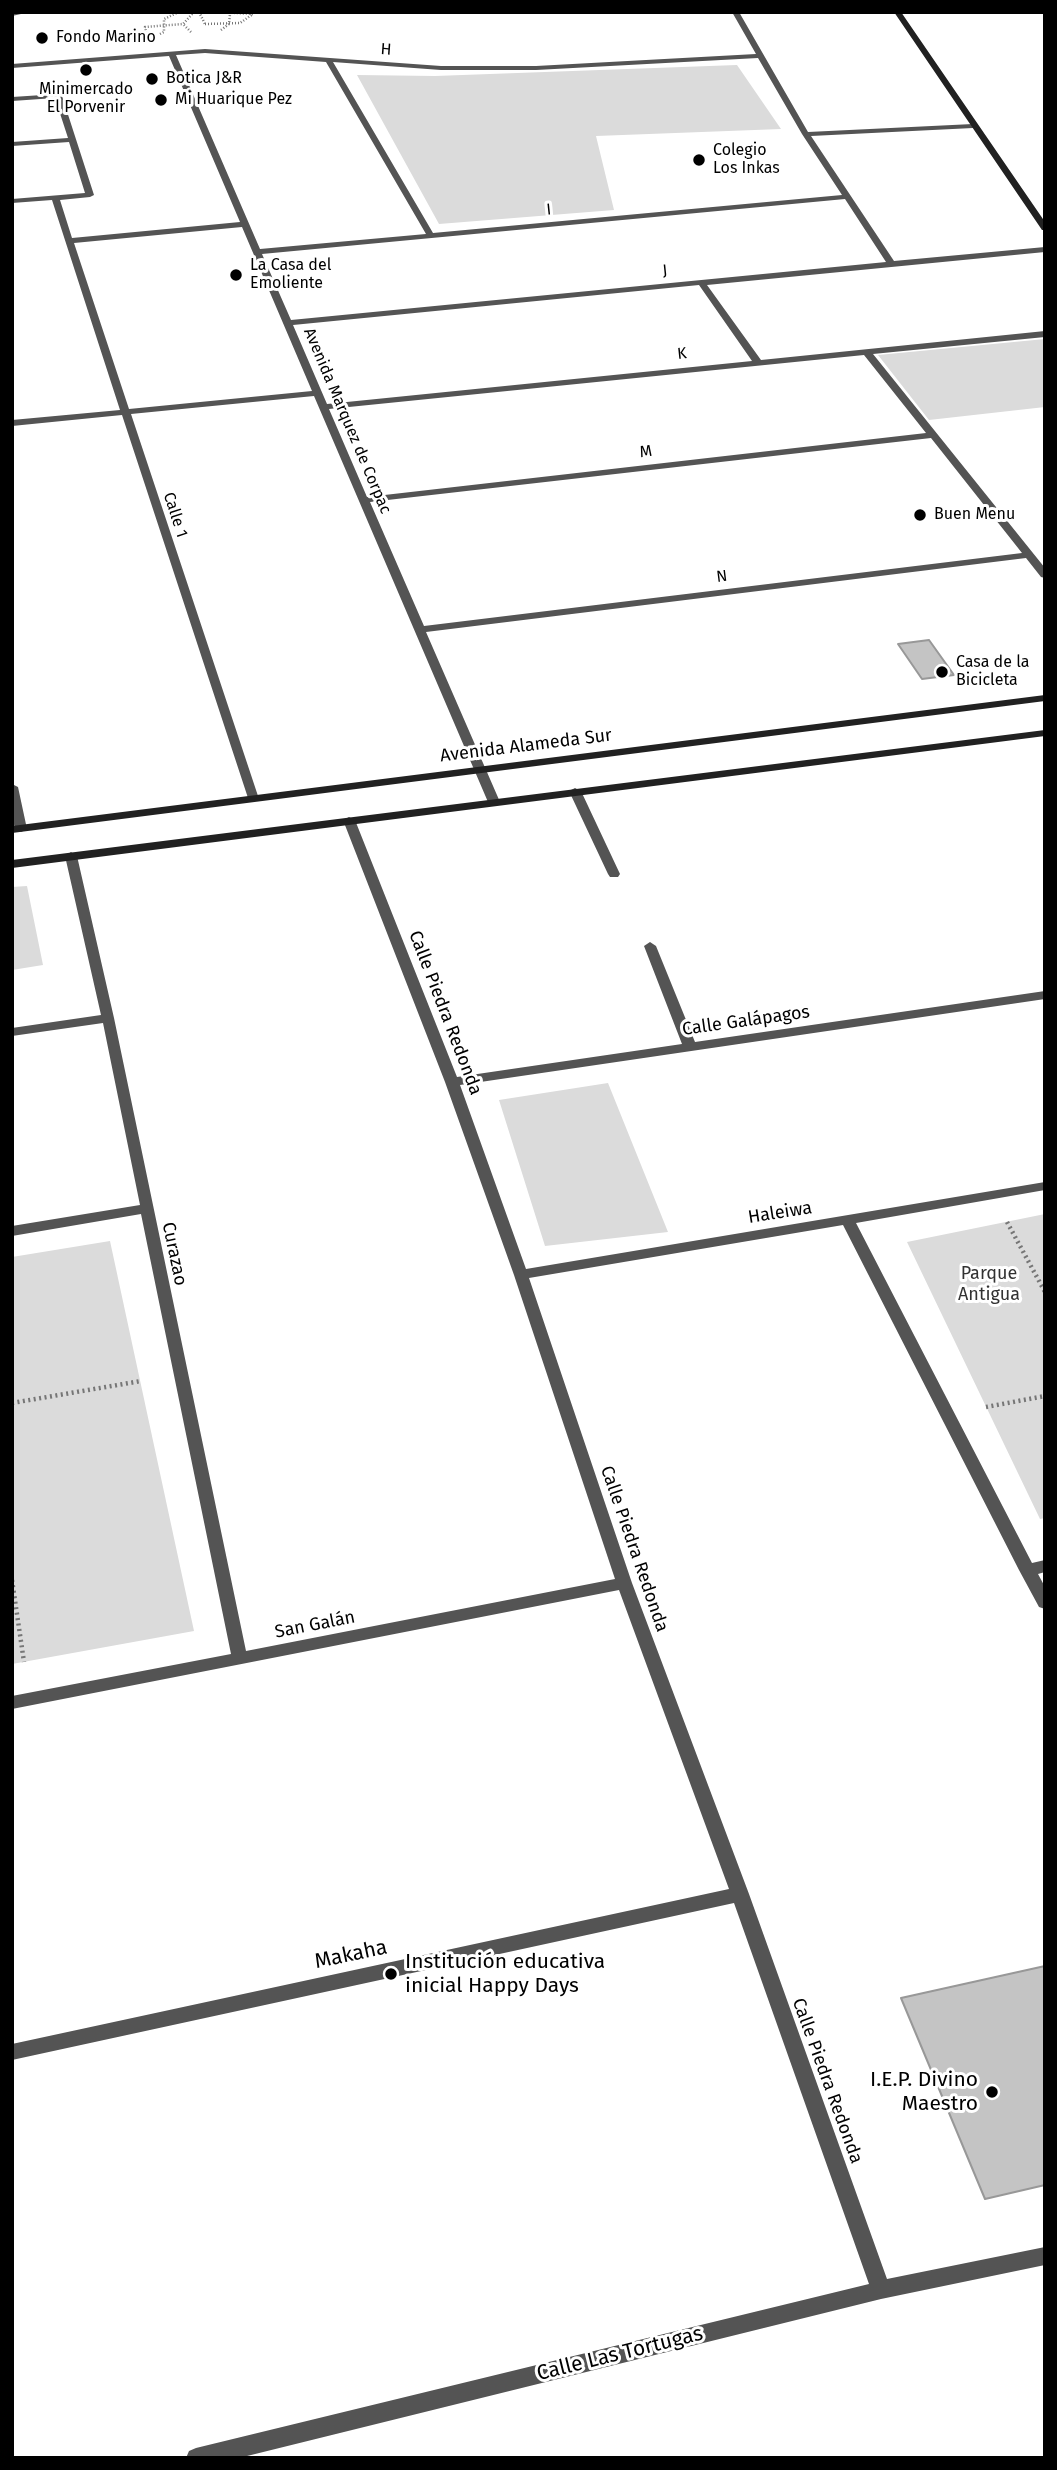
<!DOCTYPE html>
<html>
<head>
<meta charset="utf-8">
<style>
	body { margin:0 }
	#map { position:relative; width:1057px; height:2470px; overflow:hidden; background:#fff; font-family:"Fira Sans",sans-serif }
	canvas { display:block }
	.frame { position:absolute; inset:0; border:14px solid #000; pointer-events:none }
</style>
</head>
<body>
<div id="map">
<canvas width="1057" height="2470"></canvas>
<div class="frame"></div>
</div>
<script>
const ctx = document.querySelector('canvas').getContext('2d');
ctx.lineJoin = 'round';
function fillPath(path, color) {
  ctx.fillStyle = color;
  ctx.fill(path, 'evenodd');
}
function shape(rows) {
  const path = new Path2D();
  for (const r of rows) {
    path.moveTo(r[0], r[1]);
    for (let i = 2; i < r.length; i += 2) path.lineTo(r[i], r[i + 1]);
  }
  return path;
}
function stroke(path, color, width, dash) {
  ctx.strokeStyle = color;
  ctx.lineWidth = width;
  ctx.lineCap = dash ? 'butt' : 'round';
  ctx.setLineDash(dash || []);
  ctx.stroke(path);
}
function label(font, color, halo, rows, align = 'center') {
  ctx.font = font + ' "Fira Sans",sans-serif';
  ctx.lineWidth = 6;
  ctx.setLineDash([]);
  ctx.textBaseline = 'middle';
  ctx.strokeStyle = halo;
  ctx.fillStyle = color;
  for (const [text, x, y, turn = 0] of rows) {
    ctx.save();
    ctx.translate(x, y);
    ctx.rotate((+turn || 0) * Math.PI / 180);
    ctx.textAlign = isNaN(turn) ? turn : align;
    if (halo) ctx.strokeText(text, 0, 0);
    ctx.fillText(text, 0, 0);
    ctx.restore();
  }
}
fillPath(shape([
	[737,65,781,129,596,136,614,210,439,224,357,75,435,76],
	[1045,339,1045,407,929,420,878,355],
	[27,886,43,965,12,970,12,887],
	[608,1083,668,1232,545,1246,499,1100],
	[1045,1214,1045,1518,1040,1519,907,1242],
	[110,1241,194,1631,12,1664,12,1257]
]), '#dbdbdb');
const building = shape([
	[929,640,954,675,922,679,898,644,929,640],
	[1045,1966,1045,2185,985,2199,901,1998,1045,1966]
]);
fillPath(building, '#c4c4c4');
stroke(building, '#989898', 2);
stroke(shape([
	[199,12,205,24],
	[205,24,240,23,253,14,220,12],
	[221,30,229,24,230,14],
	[191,32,183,24,194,12],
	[160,34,164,32,164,19,179,12],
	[147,36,145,27,183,24]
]), '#767676', 2.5, [1, 2]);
stroke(shape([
	[1007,1222,1045,1292],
	[12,1403,141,1381],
	[986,1407,1045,1396],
	[12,1580,24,1662]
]), '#767676', 4.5, [2, 3.5]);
fillPath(shape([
	[12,12,30,12,12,16,12,12],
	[732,12,739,12,808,132,973,124,977,126,973,128,811,136,894,261,1045,247,1045,252,707,285,761,360,1045,331,1045,337,873,354,1045,568,1045,578,1041,577,1026,558,426,632,500,802,494,805,488,802,314,396,131,414,259,799,257,801,249,801,122,415,12,426,12,420,120,410,52,200,12,203,12,199,85,193,69,142,12,146,12,142,68,138,55,98,12,101,12,97,58,94,62,96,94,195,90,197,60,200,72,238,240,222,169,56,12,68,12,64,205,49,441,66,536,66,756,54,732,12],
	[205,53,326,62,426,234,260,249,176,55,205,53],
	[758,58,802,134,842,195,433,233,333,62,441,70,536,70,758,58],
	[845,199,886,262,291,320,262,254,845,199],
	[242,227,312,391,129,409,74,243,242,227],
	[699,285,752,361,327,404,293,325,699,285],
	[864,355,926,433,367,497,329,409,864,355],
	[931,438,1022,553,424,626,370,502,931,438],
	[12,784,18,787,27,829,21,832,15,829,12,815,12,784],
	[575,788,581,791,620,874,618,877,610,877,608,874,569,791,575,788],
	[349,817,355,820,457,1077,682,1044,644,946,650,942,656,946,695,1042,1045,991,1045,999,460,1085,526,1269,1045,1182,1045,1190,856,1223,1032,1563,1045,1560,1045,1572,1038,1574,1045,1587,1045,1609,1039,1607,1019,1570,843,1225,529,1278,632,1583,749,1894,887,2279,1045,2247,1045,2265,881,2299,239,2458,186,2458,189,2451,196,2448,869,2284,734,1903,12,2060,12,2044,729,1889,619,1590,12,1709,12,1696,231,1654,141,1214,12,1236,12,1226,140,1205,103,1023,12,1036,12,1028,101,1015,65,856,71,852,77,856,114,1018,246,1651,615,1579,514,1275,445,1082,343,820,349,817]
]), '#545454');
fillPath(shape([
	[429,12,576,12,573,14,432,14,429,12],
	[894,12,901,12,1045,222,1045,230,1042,230,894,12],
	[1045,695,1045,701,12,833,12,826,1045,695],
	[1045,730,1045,736,12,868,12,860,1045,730]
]), '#212121');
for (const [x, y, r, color] of [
	[42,38,7,"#000"],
	[86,70,7,"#000"],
	[152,79,7,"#000"],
	[161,100,7,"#000"],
	[699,160,7,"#000"],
	[236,275,7,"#000"],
	[920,515,7,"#000"],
	[942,672,7,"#000"],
	[391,1974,7,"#000"],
	[992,2092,7,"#000"]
]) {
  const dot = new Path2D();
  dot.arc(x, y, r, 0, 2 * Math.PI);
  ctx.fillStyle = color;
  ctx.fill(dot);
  stroke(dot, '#fff', 2.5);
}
label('16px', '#000', '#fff', [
	["Fondo Marino",56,38],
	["Botica J&R",166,79],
	["Minimercado",86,90,"center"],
	["El Porvenir",86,108,"center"],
	["Mi Huarique Pez",175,100],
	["Colegio",713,151],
	["Los Inkas",713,169],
	["La Casa del",250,266],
	["Emoliente",250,284],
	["Buen Menu",934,515],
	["Casa de la",956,663],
	["Bicicleta",956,681]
], 'left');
label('16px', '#000', '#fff', [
	["H",386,50,4],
	["I",549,210,-6],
	["J",665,271,-6],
	["K",682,354,-6],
	["Avenida Marquez de Corpac",347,421,67],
	["M",646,452,-7],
	["Calle 1",175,515,72],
	["N",722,577,-7]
]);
label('18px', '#000', '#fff', [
	["Avenida Alameda Sur",526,746,-7],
	["Calle Piedra Redonda",445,1013,69],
	["Calle Galápagos",746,1021,-8],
	["Haleiwa",780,1213,-9],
	["Curazao",174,1254,78],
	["Calle Piedra Redonda",634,1549,71],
	["San Galán",315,1625,-11],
	["Calle Piedra Redonda",827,2081,70]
]);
label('18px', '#323232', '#fff', [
	["Parque",989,1274],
	["Antigua",989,1295]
]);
label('21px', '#000', '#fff', [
	["Makaha",351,1955,-12],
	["Calle Las Tortugas",620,2354,-14]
]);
label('21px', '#000', '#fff', [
	["Institución educativa",405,1962],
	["inicial Happy Days",405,1986],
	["I.E.P. Divino",978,2080,"right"],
	["Maestro",978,2104,"right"]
], 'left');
</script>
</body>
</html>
